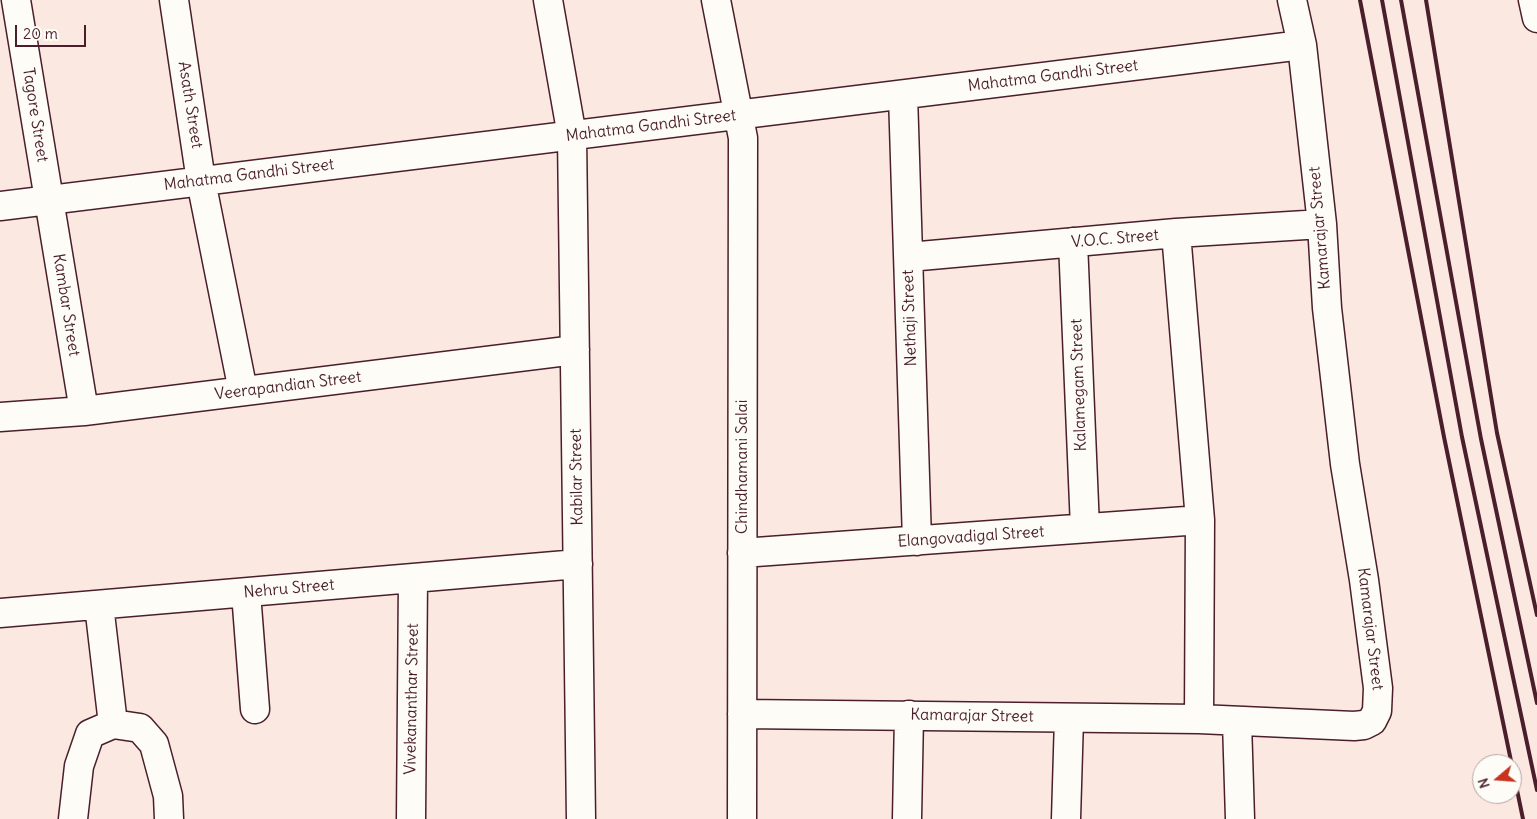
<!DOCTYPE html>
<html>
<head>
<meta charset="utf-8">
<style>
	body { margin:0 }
	#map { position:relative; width:1537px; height:819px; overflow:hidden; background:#fbe9e1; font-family:Delius,sans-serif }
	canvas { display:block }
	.north { position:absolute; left:1472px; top:754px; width:50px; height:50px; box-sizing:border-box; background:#fdfcf7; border:1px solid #b5a4a5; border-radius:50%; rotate:252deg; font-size:14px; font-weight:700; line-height:20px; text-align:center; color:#4a1f2b }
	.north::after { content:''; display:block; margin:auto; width:18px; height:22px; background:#c8321e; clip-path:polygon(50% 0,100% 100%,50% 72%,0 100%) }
	.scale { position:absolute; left:15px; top:25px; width:71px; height:22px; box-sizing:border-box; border:2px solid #4a1f2b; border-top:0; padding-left:6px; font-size:15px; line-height:18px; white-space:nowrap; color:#4a1f2b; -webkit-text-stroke:4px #fdfcf7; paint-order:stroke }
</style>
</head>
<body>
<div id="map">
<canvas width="1537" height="819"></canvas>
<div class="north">N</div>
<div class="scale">20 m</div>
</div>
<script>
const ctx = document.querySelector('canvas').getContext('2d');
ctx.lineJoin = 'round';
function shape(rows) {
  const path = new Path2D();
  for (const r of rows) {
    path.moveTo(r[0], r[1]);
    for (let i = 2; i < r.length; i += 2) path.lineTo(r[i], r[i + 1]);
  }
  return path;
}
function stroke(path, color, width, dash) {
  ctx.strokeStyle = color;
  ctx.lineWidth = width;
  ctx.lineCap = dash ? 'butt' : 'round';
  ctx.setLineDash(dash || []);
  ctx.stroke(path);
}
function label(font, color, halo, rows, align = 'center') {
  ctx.font = font + ' Delius,sans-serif';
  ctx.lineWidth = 4;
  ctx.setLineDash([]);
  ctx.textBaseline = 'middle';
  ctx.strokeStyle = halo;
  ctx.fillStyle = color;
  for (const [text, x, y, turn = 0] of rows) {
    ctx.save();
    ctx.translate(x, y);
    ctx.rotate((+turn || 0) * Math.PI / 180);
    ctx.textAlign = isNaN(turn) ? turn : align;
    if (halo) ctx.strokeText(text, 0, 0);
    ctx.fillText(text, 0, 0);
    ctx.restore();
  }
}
const minor = shape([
	[16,0,84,411],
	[174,0,201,181,243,391],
	[548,0,572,136,581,819],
	[716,0,743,138,742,819],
	[1533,0,1537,18],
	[903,95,917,541],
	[0,206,1302,45],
	[1176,233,1200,520,1199,719],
	[1073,242,1085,528],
	[909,257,1176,233,1322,224],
	[0,417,84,411,575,350],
	[742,553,1200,520],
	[246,593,255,709],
	[99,605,113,724,140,728,154,744,168,796,169,819],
	[0,613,578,564],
	[742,714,1199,719,1354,726,1364,725,1372,721,1377,711,1378,688,1364,580,1345,464,1327,308,1322,224,1302,45,1292,0],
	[1237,722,1240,819],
	[73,819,79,766,90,734,113,724],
	[411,819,413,578],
	[907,819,909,715],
	[1066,819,1069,718]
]);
stroke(minor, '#4a1f2b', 31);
stroke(minor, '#fdfcf7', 28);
stroke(shape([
	[1360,0,1444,437,1523,819],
	[1382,0,1462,437,1537,790],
	[1401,0,1481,439,1537,703],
	[1426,0,1497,433,1537,615]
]), '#4a1f2b', 4);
label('16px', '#4a1f2b', '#fdfcf7', [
	["Mahatma Gandhi Street",1053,76,-7],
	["Asath Street",190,105,81],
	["Tagore Street",35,115,81],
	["Mahatma Gandhi Street",651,126,-7],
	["Mahatma Gandhi Street",249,175,-7],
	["Kamarajar Street",1320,228,-95],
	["V.O.C. Street",1115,239,-5],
	["Kambar Street",66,305,81],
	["Nethaji Street",910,318,-92],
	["Kalamegam Street",1079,385,-92],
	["Veerapandian Street",288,386,-7],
	["Chindhamani Salai",742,467,-90],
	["Kabilar Street",577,477,-91],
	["Elangovadigal Street",971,537,-4],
	["Nehru Street",289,589,-5],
	["Kamarajar Street",1370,629,83],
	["Vivekananthar Street",412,699,-89],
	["Kamarajar Street",972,716,1]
]);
</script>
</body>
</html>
